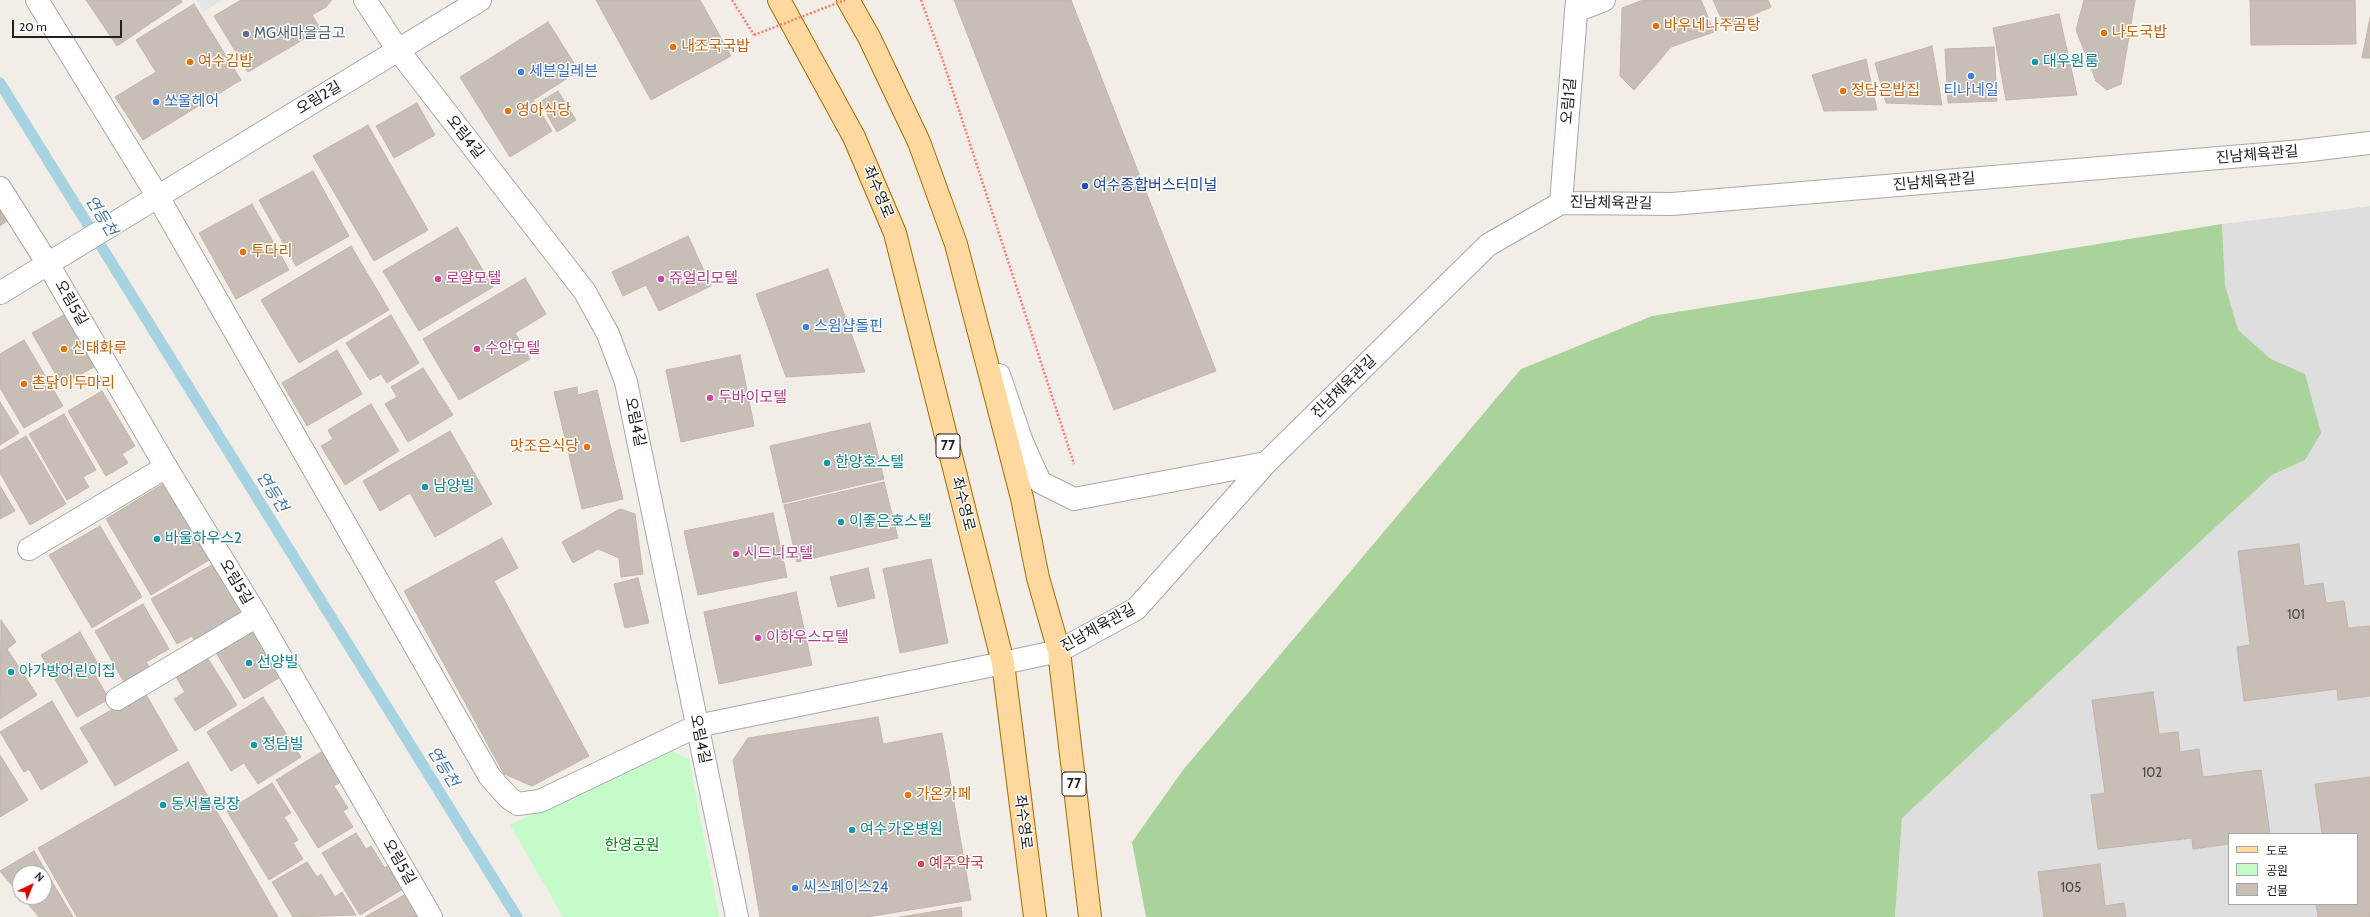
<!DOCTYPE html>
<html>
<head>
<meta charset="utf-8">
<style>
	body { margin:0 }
	#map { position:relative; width:2370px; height:917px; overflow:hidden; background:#f2eee7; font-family:Cabin,"Noto Sans KR",sans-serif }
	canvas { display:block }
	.legend { position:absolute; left:2228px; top:833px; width:130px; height:72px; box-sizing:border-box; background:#fff; border:1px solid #a6a6a6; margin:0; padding:5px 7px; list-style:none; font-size:12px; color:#212121 }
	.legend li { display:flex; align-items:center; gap:8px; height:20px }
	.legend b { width:20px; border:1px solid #a6a6a6 }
	.north { position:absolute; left:12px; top:865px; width:40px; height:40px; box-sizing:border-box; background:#fff; border:1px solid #a6a6a6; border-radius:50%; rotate:43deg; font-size:11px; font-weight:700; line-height:16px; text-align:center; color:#212121 }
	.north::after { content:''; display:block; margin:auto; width:14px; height:18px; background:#d20500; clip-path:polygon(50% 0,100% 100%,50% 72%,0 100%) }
	.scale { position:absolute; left:12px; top:20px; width:110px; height:18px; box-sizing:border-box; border:2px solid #212121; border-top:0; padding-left:5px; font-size:12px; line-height:14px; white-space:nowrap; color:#212121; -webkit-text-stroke:3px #fff; paint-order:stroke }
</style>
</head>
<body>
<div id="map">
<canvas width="2370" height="917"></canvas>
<ul class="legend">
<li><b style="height:5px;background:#ffd89f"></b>도로</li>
<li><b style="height:11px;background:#c3fcc9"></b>공원</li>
<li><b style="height:11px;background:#c7beb6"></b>건물</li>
</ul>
<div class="north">N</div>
<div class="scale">20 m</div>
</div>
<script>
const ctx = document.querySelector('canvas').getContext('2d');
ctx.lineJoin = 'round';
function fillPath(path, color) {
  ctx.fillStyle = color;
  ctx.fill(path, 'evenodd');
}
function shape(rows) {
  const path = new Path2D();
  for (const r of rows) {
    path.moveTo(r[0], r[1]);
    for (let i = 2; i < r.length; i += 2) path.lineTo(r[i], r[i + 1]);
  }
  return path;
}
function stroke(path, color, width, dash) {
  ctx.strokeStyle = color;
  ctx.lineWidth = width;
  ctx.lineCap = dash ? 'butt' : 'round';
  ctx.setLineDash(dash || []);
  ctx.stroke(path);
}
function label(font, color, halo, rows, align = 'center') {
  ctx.font = font + ' Cabin,"Noto Sans KR",sans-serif';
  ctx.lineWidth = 3;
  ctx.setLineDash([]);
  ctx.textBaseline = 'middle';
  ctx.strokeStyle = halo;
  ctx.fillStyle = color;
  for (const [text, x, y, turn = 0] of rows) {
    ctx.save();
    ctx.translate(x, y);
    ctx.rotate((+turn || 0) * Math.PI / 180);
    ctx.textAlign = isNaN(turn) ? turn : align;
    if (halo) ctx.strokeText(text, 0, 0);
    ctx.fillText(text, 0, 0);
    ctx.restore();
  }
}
fillPath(shape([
	[2370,206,2370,917,1895,917,1902,818,2272,475,2305,460,2305,374,2271,359,2238,331,2225,285,2222,224],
	[2229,834,2357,834,2357,904,2229,904]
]), '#dfdede');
fillPath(shape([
	[2222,224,2225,285,2238,330,2271,359,2305,374,2321,433,2305,460,2272,475,1902,818,1895,917,1146,917,1132,842,1183,770,1521,369,1652,316]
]), '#a9d39a');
fillPath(shape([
	[668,749,689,759,719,917,563,917,510,825]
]), '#c3fcc9');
fillPath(shape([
	[196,0,222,0,204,12]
]), '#e5e5e5');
stroke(shape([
	[0,83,517,917]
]), '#a6d2e1', 11);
const building = shape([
	[86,0,181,0,182,2,117,46,86,0],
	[241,0,332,0,326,7,312,15,321,29,248,72,214,16,241,0],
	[596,0,700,0,731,56,651,100,596,0],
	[954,0,1071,0,1216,371,1114,410,954,0],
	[1643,0,1701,0,1714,32,1671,47,1634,90,1620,76,1622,8,1643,0],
	[1713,0,1768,0,1771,7,1725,27,1713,0],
	[2084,0,2135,0,2121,84,2107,90,2096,81,2076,30,2084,0],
	[2250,0,2355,0,2356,44,2251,45,2250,0],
	[194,4,241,80,143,140,115,97,156,72,136,40,194,4],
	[2059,14,2077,95,2006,100,1993,28,2059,14],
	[2370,18,2370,58,2362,58,2370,18],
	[548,22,579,71,533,100,552,131,510,157,460,77,548,22],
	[1932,46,1942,105,1886,103,1875,63,1932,46],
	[1994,47,1997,101,1948,103,1945,49,1994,47],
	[1866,59,1877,110,1824,111,1812,75,1866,59],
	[558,91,576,120,557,132,540,102,558,91],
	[417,103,435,135,394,158,376,126,417,103],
	[368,125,428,230,374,261,313,156,368,125],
	[313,171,349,236,296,266,259,200,313,171],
	[252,204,289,270,236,299,199,233,252,204],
	[0,210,7,221,0,226,0,210],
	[457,227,493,287,419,331,383,271,457,227],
	[688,236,711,286,659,311,646,285,623,296,612,272,688,236],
	[351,246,389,310,299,363,261,300,351,246],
	[828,269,865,372,786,377,756,294,828,269],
	[525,278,546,314,515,333,530,359,459,400,423,339,525,278],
	[69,312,99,364,62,385,32,333,69,312],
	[391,315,419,363,387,383,381,374,370,380,346,343,391,315],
	[24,340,63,406,24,428,0,388,0,354,24,340],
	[337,350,362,394,307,426,282,383,337,350],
	[740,355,754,426,681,442,666,370,740,355],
	[423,368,453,415,408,442,385,404,397,397,391,387,423,368],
	[577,387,578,395,597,390,623,499,582,509,554,392,577,387],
	[102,391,135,446,122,454,128,463,106,476,68,411,102,391],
	[0,402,19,433,0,445,0,402],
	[371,404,399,451,345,485,321,446,333,439,328,430,371,404],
	[64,414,96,470,83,477,89,487,67,500,29,434,64,414],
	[870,423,884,479,783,503,770,446,870,423],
	[450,431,492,504,435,537,410,493,380,511,363,481,450,431],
	[26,436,66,504,30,525,0,473,0,451,26,436],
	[884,482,898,538,797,562,784,505,884,482],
	[163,484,209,560,151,595,106,519,163,484],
	[0,486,15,511,0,519,0,486],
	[620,509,635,514,643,574,621,577,619,558,598,549,573,563,562,542,620,509],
	[773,513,787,577,698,595,684,531,773,513],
	[100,526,142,597,92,628,49,555,100,526],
	[502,538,518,568,494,581,589,756,532,786,504,774,404,591,502,538],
	[2299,544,2304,586,2323,583,2326,603,2344,601,2348,628,2370,626,2370,696,2338,700,2337,689,2244,701,2237,647,2250,645,2238,551,2299,544],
	[931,559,948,643,900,653,883,569,931,559],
	[217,562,246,614,196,643,192,636,177,644,151,599,217,562],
	[868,568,875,598,838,607,830,577,868,568],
	[638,578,649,623,625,628,614,584,638,578],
	[796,592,812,665,719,684,704,612,796,592],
	[143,604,169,649,146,662,150,668,124,682,95,631,143,604],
	[1,620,16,642,7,649,37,695,0,719,1,620],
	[248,631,256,632,282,676,244,699,215,651,248,631],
	[80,632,98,664,91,668,109,699,77,717,41,655,80,632],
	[207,657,237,705,195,731,174,699,185,692,176,677,207,657],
	[144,691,178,750,115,786,80,728,144,691],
	[2153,692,2159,734,2178,732,2180,752,2199,749,2203,777,2261,770,2270,834,2229,834,2229,844,2193,849,2192,838,2098,849,2091,795,2105,793,2092,700,2153,692],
	[263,697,301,757,258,784,244,763,231,771,207,732,263,697],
	[52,701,88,762,41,790,29,769,24,772,0,732,52,701],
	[878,717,883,744,942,733,971,900,867,917,760,917,733,760,748,738,878,717],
	[323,751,342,781,334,786,348,808,343,811,353,827,318,848,276,780,323,751],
	[0,755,28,800,0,817,0,755],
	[188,762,278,917,77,917,38,848,188,762],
	[2370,777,2370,917,2318,917,2316,904,2357,904,2357,834,2322,834,2315,784,2370,777],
	[272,783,291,813,284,817,298,840,293,843,303,859,269,880,227,811,272,783],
	[356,833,366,849,371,846,385,868,392,863,406,887,360,915,322,853,356,833],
	[34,851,73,917,39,917,22,897,44,897,44,873,20,873,20,895,0,871,34,851],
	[307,862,317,877,321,874,335,897,342,892,356,915,293,917,272,882,307,862],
	[2100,864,2105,906,2124,903,2126,917,2044,917,2038,872,2100,864],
	[406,894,419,917,365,917,406,894],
	[961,907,962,917,900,917,961,907]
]);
fillPath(building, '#c7beb6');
stroke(building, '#c4b5a8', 1);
const service = shape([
	[29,549,166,467],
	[117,699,257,616]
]);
const minor = shape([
	[37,0,158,197,490,777,509,798,518,804,540,801,697,726,1003,663],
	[365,0,398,50,585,292,608,334,626,382,737,917],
	[1576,11,1604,0],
	[0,188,48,264,166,467,257,616,431,917],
	[0,293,480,0]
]);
const tertiary = shape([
	[1561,203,1577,0],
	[999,375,1022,442,1040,482,1074,499,1266,463],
	[1003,663,1059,651,1136,609,1266,463,1488,245,1561,203,1672,204,2302,151,2370,143]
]);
const primary = shape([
	[779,0,854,137,895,233,1003,663,1035,917],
	[848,0,869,37,919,142,956,244,1022,498,1038,578,1059,651,1090,917]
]);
stroke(service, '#a8a8a8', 24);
stroke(minor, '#a8a8a8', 24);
stroke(tertiary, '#a8a8a8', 24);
stroke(primary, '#9e6d00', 24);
stroke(shape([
	[732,0,754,35],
	[921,0,943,61,1074,464]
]), '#ff7d6b', 2.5, [2, 2]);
stroke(service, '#fff', 22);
stroke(minor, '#fff', 22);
stroke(tertiary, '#fff', 22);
stroke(primary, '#ffd89f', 22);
stroke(shape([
	[754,35,845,0]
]), '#ff7d6b', 2.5, [2, 2]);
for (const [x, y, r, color] of [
	[1656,26,4,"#e8710a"],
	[2104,33,4,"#e8710a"],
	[246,34,4,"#5c6f8a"],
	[673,47,4,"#e8710a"],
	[190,62,4,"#e8710a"],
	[2035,62,4,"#0f9aa8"],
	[521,72,4,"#3f7fe0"],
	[1971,76,4,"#3f7fe0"],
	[1843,91,4,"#e8710a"],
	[156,102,4,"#3f7fe0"],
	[508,111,4,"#e8710a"],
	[1085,186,4,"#1a4fb4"],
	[243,252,4,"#e8710a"],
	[438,279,4,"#d1479c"],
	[661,279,4,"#d1479c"],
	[806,327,4,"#3f7fe0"],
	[64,349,4,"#e8710a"],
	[477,349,4,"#d1479c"],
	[24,384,4,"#e8710a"],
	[710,398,4,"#d1479c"],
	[587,447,4,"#e8710a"],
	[827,463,4,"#0f9aa8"],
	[425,487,4,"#0f9aa8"],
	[841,522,4,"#0f9aa8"],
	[157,539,4,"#0f9aa8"],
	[736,554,4,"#d1479c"],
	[758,638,4,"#d1479c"],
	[249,663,4,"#0f9aa8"],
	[11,672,4,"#0f9aa8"],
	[254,745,4,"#0f9aa8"],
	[908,795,4,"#e8710a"],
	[163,805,4,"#0f9aa8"],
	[852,830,4,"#0f9aa8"],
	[921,864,4,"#e0444e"],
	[795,888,4,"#3f7fe0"]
]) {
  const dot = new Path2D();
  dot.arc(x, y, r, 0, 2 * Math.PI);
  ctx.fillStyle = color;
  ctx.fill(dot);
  stroke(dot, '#fff', 1.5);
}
label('13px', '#4a4846', null, [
	["101",2296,615],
	["102",2152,773],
	["105",2071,888]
]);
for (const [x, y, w] of [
	[948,446,24],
	[1074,784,24]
]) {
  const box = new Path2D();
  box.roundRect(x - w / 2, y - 12, w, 24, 3);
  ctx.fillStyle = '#fff';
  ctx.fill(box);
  stroke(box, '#212121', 1);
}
label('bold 14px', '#212121', null, [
	["77",948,446],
	["77",1074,784]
]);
label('15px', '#c56008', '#fff', [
	["바우네나주곰탕",1664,26],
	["나도국밥",2112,33],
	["내조국국밥",681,47],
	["여수김밥",198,62],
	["정담은밥집",1851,91],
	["영아식당",516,111],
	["투다리",251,252],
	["신태화루",72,349],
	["촌닭이두마리",32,384],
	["맛조은식당",579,447,"right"],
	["가온카페",916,795]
], 'left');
label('15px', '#4e5e75', '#fff', [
	["MG새마을금고",254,34]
], 'left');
label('15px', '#0d838f', '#fff', [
	["대우원룸",2043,62],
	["한양호스텔",835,463],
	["남양빌",433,487],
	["이좋은호스텔",849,522],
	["바울하우스2",165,539],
	["선양빌",257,663],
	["아가방어린이집",19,672],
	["정담빌",262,745],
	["동서볼링장",171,805],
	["여수가온병원",860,830]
], 'left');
label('15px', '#366cbe', '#fff', [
	["세븐일레븐",529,72],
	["티나네일",1971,91,"center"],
	["쏘울헤어",164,102],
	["스윔샵돌핀",814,327],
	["씨스페이스24",803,888]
], 'left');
label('15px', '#212121', '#fff', [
	["오림2길",319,98,-31],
	["오림1길",1569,101,-85],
	["오림4길",465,137,52],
	["진남체육관길",2257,155,-5],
	["진남체육관길",1934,182,-5],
	["좌수영로",878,192,67],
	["진남체육관길",1611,203,1],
	["오림5길",71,303,60],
	["진남체육관길",1344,387,-44],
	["오림4길",635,422,78],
	["좌수영로",963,504,76],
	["오림5길",236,582,59],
	["진남체육관길",1098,628,-29],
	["오림4길",700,739,78],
	["좌수영로",1023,822,83],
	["오림5길",399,862,60]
]);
label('15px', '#164399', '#fff', [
	["여수종합버스터미널",1093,186]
], 'left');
label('15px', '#b23c85', '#fff', [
	["로얄모텔",446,279],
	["쥬얼리모텔",669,279],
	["수안모텔",485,349],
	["두바이모텔",718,398],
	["시드니모텔",744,554],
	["이하우스모텔",766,638]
], 'left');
label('15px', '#068714', '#fff', [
	["한영공원",632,846]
]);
label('15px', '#be3a42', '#fff', [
	["예주약국",929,864]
], 'left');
label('italic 16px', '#4477ae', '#fff', [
	["연등천",101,216,58],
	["연등천",272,492,58],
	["연등천",443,767,58]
]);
</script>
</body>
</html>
